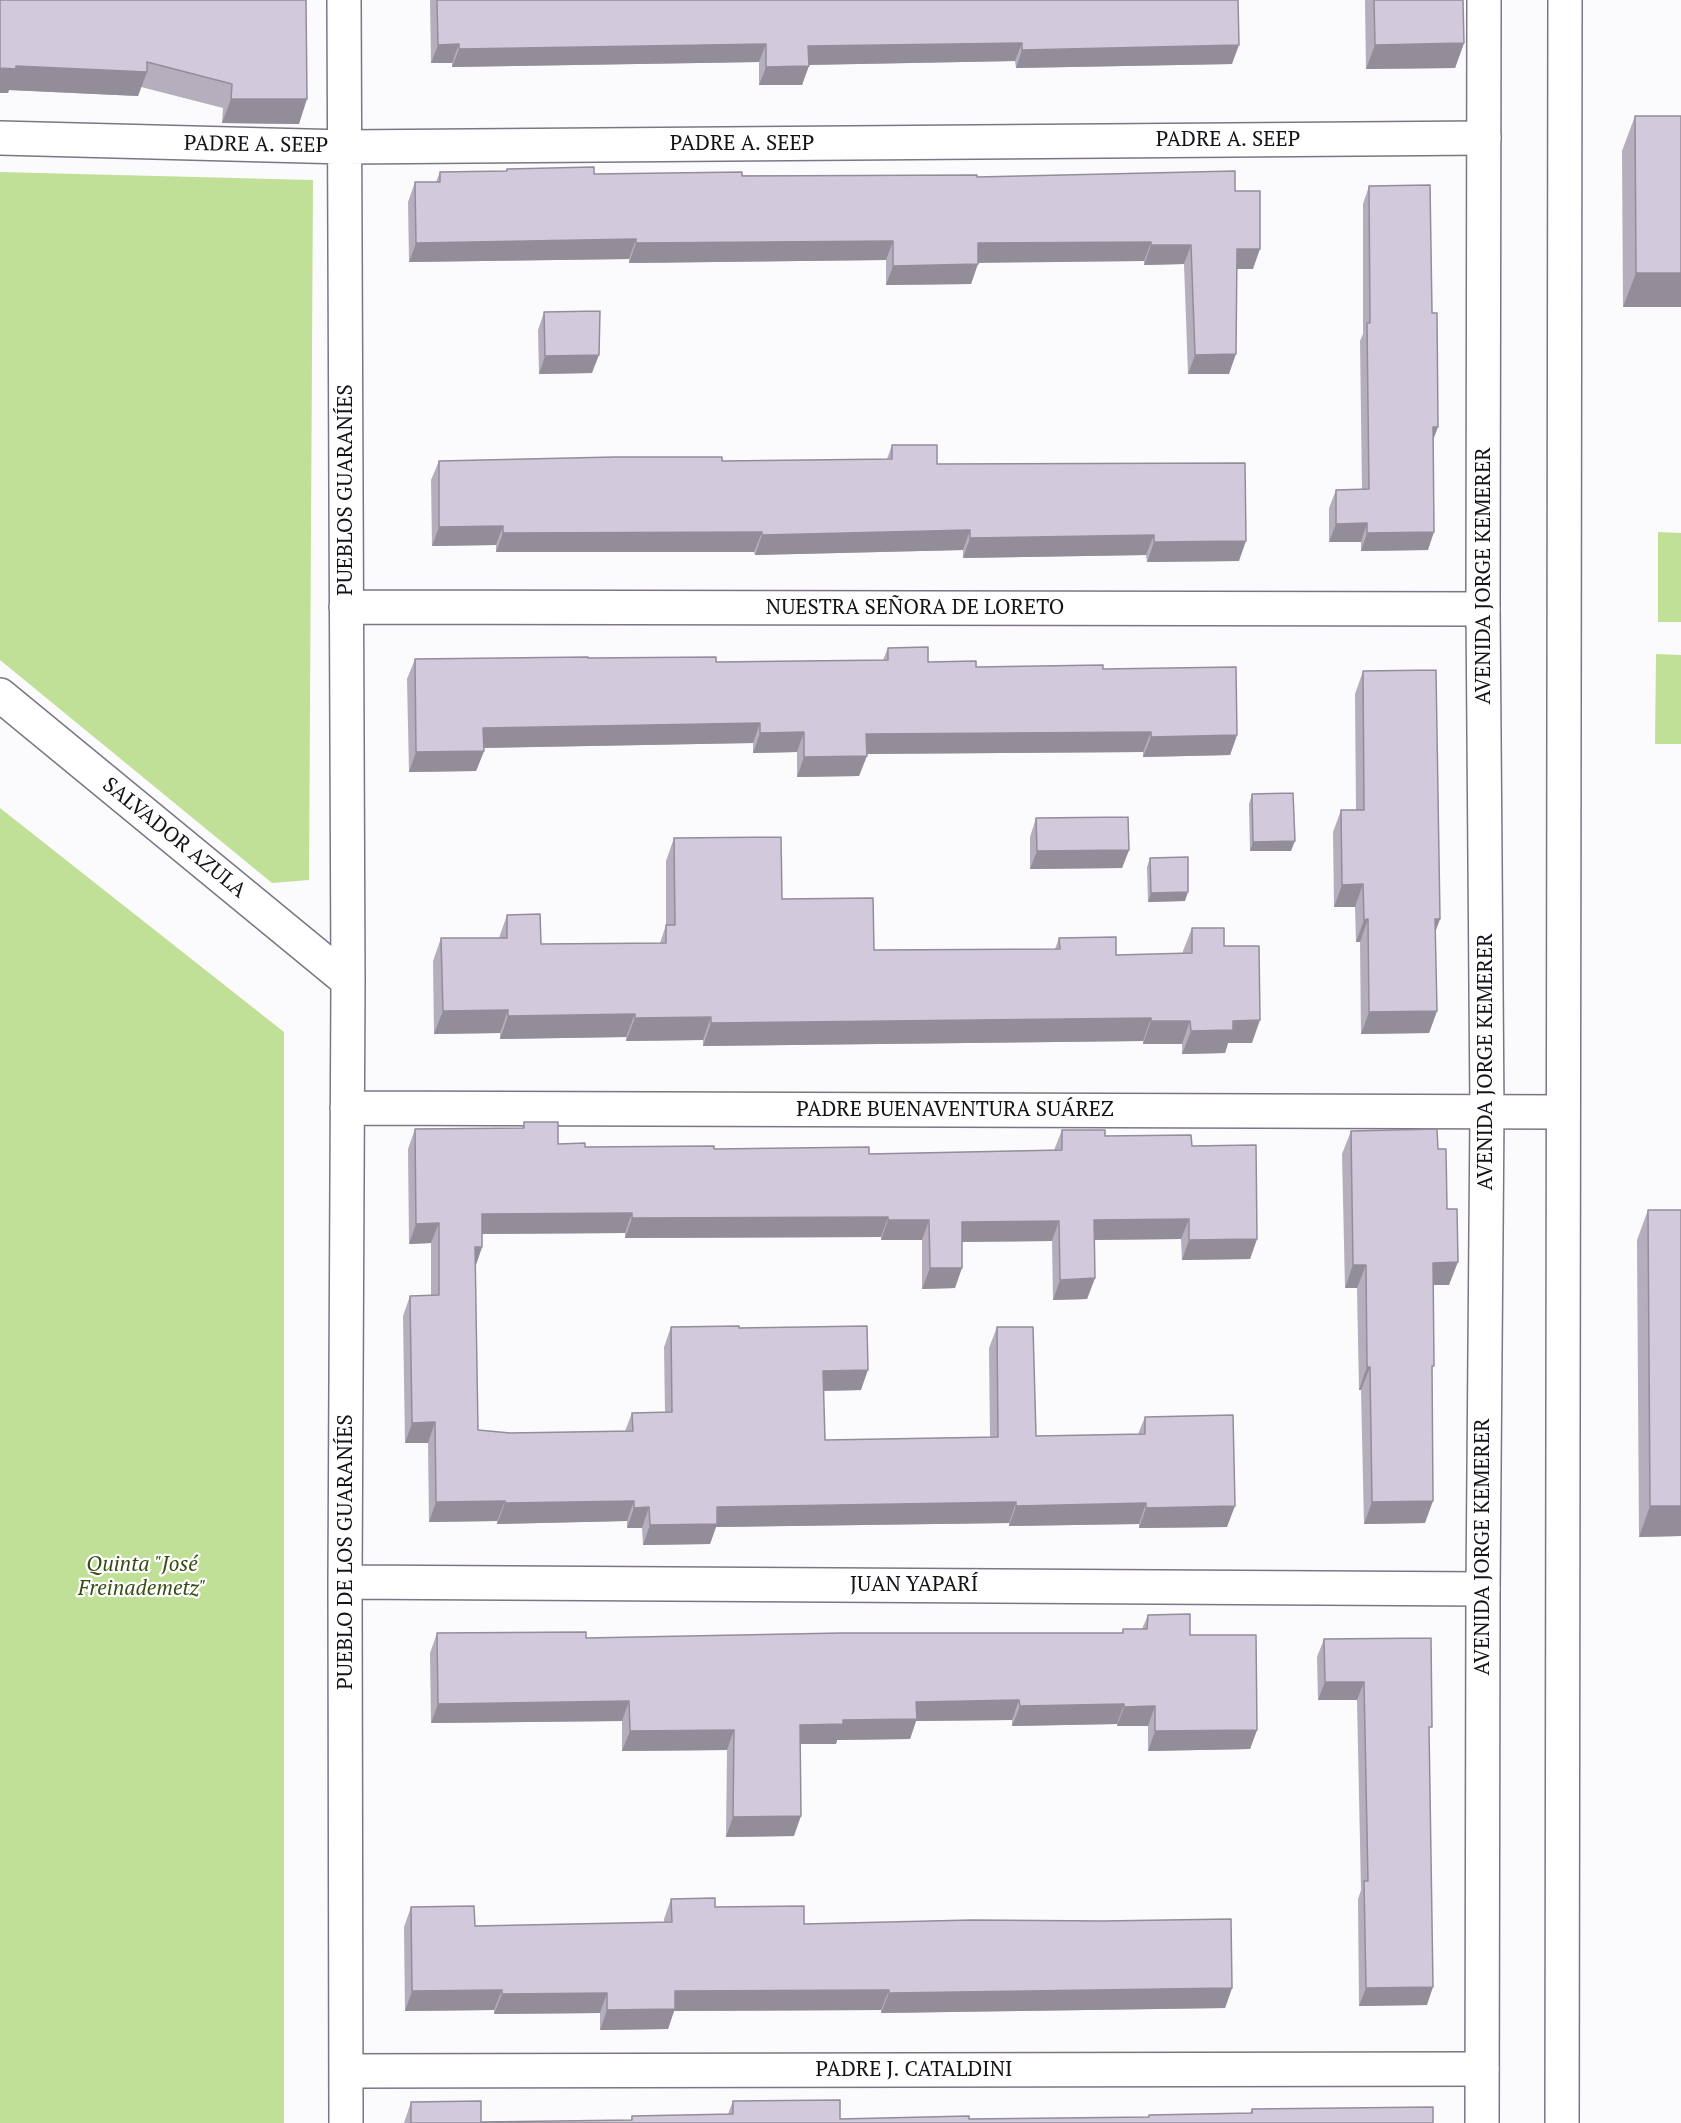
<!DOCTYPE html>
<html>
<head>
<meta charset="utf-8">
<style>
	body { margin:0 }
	canvas { display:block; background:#fbfafd }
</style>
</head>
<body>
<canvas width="1681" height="2123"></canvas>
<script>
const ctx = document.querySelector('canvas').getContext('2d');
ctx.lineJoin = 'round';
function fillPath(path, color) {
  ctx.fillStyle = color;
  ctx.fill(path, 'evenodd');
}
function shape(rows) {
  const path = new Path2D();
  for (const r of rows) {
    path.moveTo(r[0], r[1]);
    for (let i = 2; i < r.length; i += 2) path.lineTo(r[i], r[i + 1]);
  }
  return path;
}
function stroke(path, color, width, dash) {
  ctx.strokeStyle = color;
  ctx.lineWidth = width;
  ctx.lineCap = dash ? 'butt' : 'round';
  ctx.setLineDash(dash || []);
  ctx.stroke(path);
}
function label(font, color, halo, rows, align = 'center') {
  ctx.font = font + ' "PT Serif",serif';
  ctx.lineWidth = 4.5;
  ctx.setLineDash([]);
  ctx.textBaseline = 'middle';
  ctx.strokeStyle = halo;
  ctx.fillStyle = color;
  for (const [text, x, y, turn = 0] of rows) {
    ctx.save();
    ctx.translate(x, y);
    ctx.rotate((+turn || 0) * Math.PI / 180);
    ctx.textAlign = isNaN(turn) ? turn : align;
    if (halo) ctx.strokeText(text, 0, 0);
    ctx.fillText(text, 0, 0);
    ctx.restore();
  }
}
fillPath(shape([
	[0,172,313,180,309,880,272,883,0,660],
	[1658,532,1681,533,1681,622,1658,622],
	[1656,654,1681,655,1681,744,1655,744],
	[0,808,284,1032,284,2123,0,2123]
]), '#c1e097');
const minor = shape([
	[344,0,348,981,345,1582,346,2123],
	[0,138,345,147,1484,138],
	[346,607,1483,609],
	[0,695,348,981],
	[347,1108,1563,1112],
	[345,1582,1483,1589],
	[346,2071,1482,2069]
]);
const secondary = shape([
	[1482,2123,1483,1589,1487,1112,1483,609,1484,0],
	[1562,2123,1565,0]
]);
stroke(minor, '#7d7586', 36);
stroke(secondary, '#7d7586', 36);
stroke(minor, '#fff', 33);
stroke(secondary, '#fff', 33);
fillPath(shape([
	[0,0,306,0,299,124,222,123,223,108,141,87,138,96,9,90,8,93],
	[430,0,1238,0,1232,64,1016,68,1015,61,808,65,802,85,759,85,759,62,452,67,452,63,431,63],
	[1365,0,1463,0,1464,43,1455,68,1366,69],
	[1635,116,1681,307,1623,307,1622,151],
	[507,169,594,174,977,177,1235,191,1253,269,1237,269,1229,374,1188,374,1184,264,1144,265,1144,261,978,262,971,284,886,285,886,260,629,263,629,259,409,262,408,202,415,182,436,182,440,172,506,171],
	[1369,186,1433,442,1428,550,1361,551,1361,542,1329,542,1329,508,1336,490,1362,489,1360,341,1363,334,1363,204],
	[544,312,592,373,539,374,538,330],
	[892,445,937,464,1239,561,1147,562,1146,555,963,558,963,550,755,555,754,552,496,552,496,545,432,546,431,480,439,461,722,461,887,459],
	[888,648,928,662,976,667,1103,669,1237,735,1230,755,1143,757,1143,752,867,754,859,776,797,777,797,752,753,753,753,743,483,748,484,751,476,771,409,772,407,679,415,659,588,658,716,662,883,660],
	[1363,671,1440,919,1435,931,1437,1011,1429,1033,1361,1034,1360,942,1356,942,1355,907,1334,907,1333,832,1341,810,1356,810,1355,694],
	[1252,794,1291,851,1250,851,1249,804],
	[1036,818,1129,850,1122,868,1030,869,1030,837],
	[674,838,874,950,1055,949,1059,938,1116,955,1183,953,1183,951,1192,928,1224,946,1252,1043,1228,1043,1225,1053,1182,1054,1182,1044,1143,1044,1143,1041,703,1046,703,1040,626,1041,626,1037,500,1039,500,1033,434,1034,433,961,441,938,499,938,507,915,541,944,660,943,666,925,666,861],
	[1150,858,1185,901,1148,902,1147,867],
	[524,1122,558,1144,585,1147,714,1149,869,1154,1054,1150,1062,1130,1105,1136,1192,1146,1257,1239,1250,1259,1182,1260,1181,1239,1094,1240,1095,1278,1087,1299,1053,1300,1052,1241,962,1242,955,1288,922,1289,922,1240,881,1240,881,1237,625,1238,625,1233,482,1234,482,1247,475,1267,478,1430,510,1433,625,1431,632,1413,665,1412,664,1347,671,1327,739,1328,861,1390,823,1391,825,1440,990,1437,989,1348,997,1327,1036,1436,1138,1434,1145,1417,1227,1527,1139,1528,1139,1524,1009,1526,1009,1523,716,1527,710,1544,643,1545,642,1528,627,1528,627,1521,497,1524,497,1521,429,1522,428,1443,405,1443,403,1316,410,1296,431,1296,431,1243,409,1244,408,1149,415,1129,522,1128],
	[1351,1131,1438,1149,1449,1285,1433,1285,1432,1373,1425,1523,1364,1524,1361,1390,1359,1390,1357,1288,1345,1288,1342,1154],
	[1648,1210,1681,1210,1681,1536,1639,1537,1637,1240],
	[1148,1615,1190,1635,1257,1730,1250,1749,1148,1751,1148,1726,1117,1726,1117,1724,1012,1726,1012,1720,916,1721,910,1739,837,1740,836,1744,800,1744,794,1836,726,1837,727,1750,622,1751,622,1721,431,1723,430,1653,437,1633,586,1638,1122,1633,1123,1629,1142,1629],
	[1324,1639,1429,1734,1427,2005,1359,2006,1358,1899,1361,1890,1357,1700,1318,1700,1317,1657],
	[671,1899,804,1924,1232,1988,1225,2008,881,2013,881,2010,674,2011,668,2029,600,2030,600,2013,494,2014,494,2010,405,2011,404,1927,411,1907,475,1926,664,1922,664,1919],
	[733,2101,840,2119,969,2119,1149,2117,1149,2115,1250,2113,1252,2109,1433,2123,404,2123,411,2102,481,2122,631,2120,632,2116,728,2114]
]), '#b5aebd');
fillPath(shape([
	[1022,43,1015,61,802,65,808,46],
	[1464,43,1455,68,1366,69,1375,45],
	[459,44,452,63,431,63,438,45],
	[766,44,759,62,452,67,459,49],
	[1239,45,1232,64,1016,68,1022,50],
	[16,66,147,72,138,96,9,90,8,93,0,93,0,68],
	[809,66,802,85,759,85,766,67],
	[231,99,307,99,299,124,222,123],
	[636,239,629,259,409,262,416,243],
	[893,241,886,260,629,263,636,243],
	[1151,242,1144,261,971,263,978,243],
	[1151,245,1191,245,1184,264,1144,265],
	[1237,249,1260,249,1253,269,1230,269],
	[978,264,971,284,886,285,893,266],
	[1636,273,1681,273,1681,307,1623,307],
	[1236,354,1229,374,1188,374,1195,355],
	[599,355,592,373,539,374,545,356],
	[1433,427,1438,427,1431,446],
	[1367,523,1361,542,1329,542,1336,524],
	[503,526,496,545,432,546,439,527],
	[970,530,963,550,755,555,762,535],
	[762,532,754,552,496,552,503,533],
	[1434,532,1428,550,1361,551,1367,533],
	[1154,535,1146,555,963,558,970,538],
	[1246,541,1239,561,1147,562,1154,542],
	[760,723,753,743,476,748,483,728],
	[804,732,797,752,753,753,760,733],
	[1151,732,1143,752,859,754,866,734],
	[1237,735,1230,755,1143,757,1151,737],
	[484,751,476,771,409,772,416,752],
	[867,756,859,776,797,777,804,757],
	[1295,841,1291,851,1250,851,1253,842],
	[1129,850,1122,868,1030,869,1037,851],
	[1363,884,1355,907,1334,907,1342,885],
	[1188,892,1185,901,1148,902,1151,893],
	[1368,919,1360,942,1356,942,1364,920],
	[1435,919,1440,919,1432,941],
	[508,1010,500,1033,434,1034,443,1011],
	[1437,1011,1429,1033,1361,1034,1369,1012],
	[635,1014,626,1037,500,1039,508,1016],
	[711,1017,703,1040,626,1041,635,1018],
	[1151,1018,1143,1041,703,1046,711,1023],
	[1260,1020,1252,1043,1228,1043,1225,1053,1182,1054,1191,1031,1233,1021],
	[1151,1021,1190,1021,1182,1044,1143,1044],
	[632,1213,625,1233,475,1234,482,1214],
	[888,1217,881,1237,625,1238,632,1218],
	[1189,1219,1181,1239,1086,1240,1094,1220],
	[888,1220,929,1220,922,1240,881,1240],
	[1059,1221,1052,1241,954,1242,962,1222],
	[439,1223,431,1243,409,1244,416,1224],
	[1257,1239,1250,1259,1182,1260,1189,1240],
	[475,1247,482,1247,475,1268],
	[1458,1262,1449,1285,1425,1285,1433,1263],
	[1353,1265,1366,1265,1357,1288,1345,1288],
	[930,1268,962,1268,955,1288,922,1289],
	[1095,1278,1087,1299,1053,1300,1060,1280],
	[1367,1367,1370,1367,1361,1390,1359,1390],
	[868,1370,861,1390,815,1391,823,1371],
	[435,1422,428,1443,405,1443,412,1423],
	[505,1501,497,1521,429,1522,436,1502],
	[634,1501,627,1521,497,1524,505,1503],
	[1433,1501,1425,1523,1364,1524,1372,1502],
	[1016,1502,1009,1523,716,1527,710,1544,643,1545,650,1525,717,1507],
	[1146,1503,1139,1524,1009,1526,1016,1506],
	[1235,1506,1227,1527,1139,1528,1146,1508],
	[1650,1506,1681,1506,1681,1536,1639,1537],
	[649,1507,642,1528,627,1528,634,1508],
	[1325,1682,1364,1682,1357,1700,1318,1700],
	[1019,1700,1012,1720,916,1721,910,1739,837,1740,836,1744,793,1744,800,1725,916,1702],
	[629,1701,622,1721,431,1723,438,1704],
	[1124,1704,1117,1724,1012,1726,1020,1706],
	[1155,1706,1148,1726,1117,1726,1124,1707],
	[734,1730,727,1750,622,1751,630,1731],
	[1257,1730,1250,1749,1148,1751,1155,1731],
	[801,1816,794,1836,726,1837,733,1817],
	[1433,1987,1427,2005,1359,2006,1366,1988],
	[1232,1988,1225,2008,881,2013,889,1993],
	[502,1990,494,2010,405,2011,412,1991],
	[889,1990,881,2010,674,2011,668,2029,600,2030,607,2010,675,1991],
	[607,1993,600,2013,494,2014,502,1994]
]), '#938d9a');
const building = shape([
	[0,0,306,0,307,99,231,99,232,84,147,62,147,72,16,66,16,69,0,68,0,0],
	[437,0,1238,0,1239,45,1022,50,1022,43,808,46,809,66,766,67,766,44,459,49,459,44,438,45,437,0],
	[1374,0,1463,0,1464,43,1375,45,1374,0],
	[1635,116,1681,116,1681,273,1636,273,1635,116],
	[594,167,594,174,742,172,742,176,977,175,977,177,1235,171,1235,191,1260,191,1260,249,1237,249,1236,354,1195,355,1191,245,1151,245,1151,242,978,243,978,264,893,266,893,241,636,243,636,239,416,243,415,182,440,182,440,172,507,171,507,169,594,167],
	[1430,185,1432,313,1437,313,1438,427,1433,427,1434,532,1367,533,1367,523,1336,524,1336,490,1369,489,1367,323,1370,323,1369,186,1430,185],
	[600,311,599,355,545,356,544,312,600,311],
	[892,445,937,445,937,464,1245,463,1246,541,1154,542,1154,535,970,538,970,530,762,535,762,532,503,533,503,526,439,527,439,461,614,457,722,457,722,461,892,459,892,445],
	[928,647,928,662,976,661,976,667,1103,665,1103,669,1236,667,1237,735,1151,737,1151,732,866,734,867,756,804,757,804,732,760,733,760,723,483,728,484,751,416,752,415,659,588,657,588,658,716,657,716,662,888,660,888,648,928,647],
	[1436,670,1440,919,1435,919,1437,1011,1369,1012,1368,919,1364,920,1363,884,1342,885,1341,810,1364,810,1363,671,1436,670],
	[1293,793,1295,841,1253,842,1252,794,1293,793],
	[1128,817,1129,850,1037,851,1036,818,1128,817],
	[781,837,782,899,873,898,874,950,1060,949,1059,938,1116,937,1116,955,1192,953,1192,928,1224,928,1224,946,1259,946,1260,1020,1233,1021,1233,1030,1191,1031,1190,1021,1151,1021,1151,1018,711,1023,711,1017,635,1018,635,1014,508,1016,508,1010,443,1011,441,938,507,938,507,915,540,914,541,944,666,943,666,925,675,925,674,838,781,837],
	[1188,857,1188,892,1151,893,1150,858,1188,857],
	[524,1122,558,1122,558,1144,585,1143,585,1147,714,1146,714,1149,869,1147,869,1154,1062,1150,1062,1130,1105,1130,1105,1136,1191,1135,1192,1146,1256,1145,1257,1239,1189,1240,1189,1219,1094,1220,1095,1278,1060,1280,1059,1221,962,1222,962,1268,930,1268,929,1220,888,1220,888,1217,632,1218,632,1213,482,1214,482,1247,475,1247,478,1430,510,1433,633,1431,632,1413,672,1412,671,1327,739,1326,739,1328,867,1326,868,1370,823,1371,825,1440,998,1437,997,1327,1033,1327,1036,1436,1145,1434,1145,1417,1233,1415,1235,1506,1146,1508,1146,1503,1016,1506,1016,1502,717,1507,717,1524,650,1525,649,1507,634,1508,634,1501,505,1503,505,1501,436,1502,435,1422,412,1423,410,1296,439,1295,439,1223,416,1224,415,1129,524,1128,524,1122],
	[1437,1129,1438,1149,1446,1149,1447,1209,1457,1209,1458,1262,1433,1263,1434,1366,1432,1366,1433,1501,1372,1502,1370,1367,1367,1367,1366,1265,1353,1265,1351,1131,1437,1129],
	[1648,1210,1681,1210,1681,1506,1650,1506,1648,1210],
	[1190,1614,1190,1635,1256,1635,1257,1730,1155,1731,1155,1706,1124,1707,1124,1704,1020,1706,1019,1700,916,1702,917,1719,843,1720,843,1724,800,1725,801,1816,733,1817,734,1730,630,1731,629,1701,438,1704,437,1633,586,1632,586,1638,841,1633,1123,1633,1123,1629,1147,1629,1148,1615,1190,1614],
	[1431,1638,1432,1727,1429,1727,1433,1987,1366,1988,1364,1881,1368,1881,1364,1682,1325,1682,1324,1639,1431,1638],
	[715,1898,715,1907,804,1906,804,1924,972,1920,1103,1921,1231,1919,1232,1988,889,1993,889,1990,675,1991,675,2009,607,2010,607,1993,502,1994,502,1990,412,1991,411,1907,474,1906,475,1926,672,1922,671,1899,715,1898],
	[840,2100,840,2119,969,2116,969,2119,1149,2117,1149,2115,1252,2113,1252,2109,1433,2107,1433,2123,411,2123,411,2102,481,2101,481,2122,632,2120,632,2116,733,2114,733,2101,840,2100]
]);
fillPath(building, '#d2cadc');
stroke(building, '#938d9a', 1.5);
label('21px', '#151219', '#fff', [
	["PADRE A. SEEP",1228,140],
	["PADRE A. SEEP",742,144],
	["PADRE A. SEEP",256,145,1],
	["PUEBLOS GUARANÍES",346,490,-90],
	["AVENIDA JORGE KEMERER",1484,576,-90],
	["NUESTRA SEÑORA DE LORETO",915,608],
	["SALVADOR AZULA",174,838,39],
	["AVENIDA JORGE KEMERER",1486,1062,-90],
	["PADRE BUENAVENTURA SUÁREZ",955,1110],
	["AVENIDA JORGE KEMERER",1483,1547,-90],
	["PUEBLO DE LOS GUARANÍES",346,1552,-90],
	["JUAN YAPARÍ",914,1585],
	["PADRE J. CATALDINI",914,2070]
]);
label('italic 21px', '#374c12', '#fff', [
	["Quinta \"José",142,1565],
	["Freinademetz\"",142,1589]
]);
</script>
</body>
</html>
